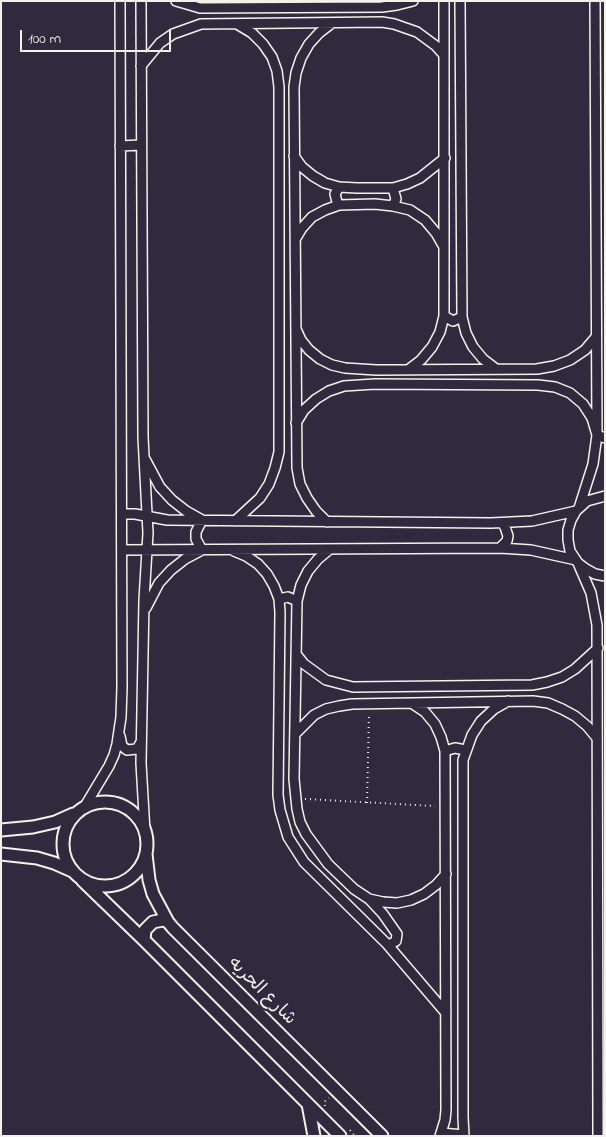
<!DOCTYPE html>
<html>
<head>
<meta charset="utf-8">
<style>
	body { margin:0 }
	#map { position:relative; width:606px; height:1137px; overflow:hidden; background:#2f2a3d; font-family:"Indie Flower",sans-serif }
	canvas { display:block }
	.frame { position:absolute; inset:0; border:2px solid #f4f1e8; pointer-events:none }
	.scale { position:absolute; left:20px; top:30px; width:151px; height:22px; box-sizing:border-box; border:2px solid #f4f1e8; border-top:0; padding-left:6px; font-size:15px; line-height:18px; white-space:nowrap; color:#f4f1e8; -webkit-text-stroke:4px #2f2a3d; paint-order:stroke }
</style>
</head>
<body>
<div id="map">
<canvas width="606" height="1137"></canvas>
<div class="frame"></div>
<div class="scale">100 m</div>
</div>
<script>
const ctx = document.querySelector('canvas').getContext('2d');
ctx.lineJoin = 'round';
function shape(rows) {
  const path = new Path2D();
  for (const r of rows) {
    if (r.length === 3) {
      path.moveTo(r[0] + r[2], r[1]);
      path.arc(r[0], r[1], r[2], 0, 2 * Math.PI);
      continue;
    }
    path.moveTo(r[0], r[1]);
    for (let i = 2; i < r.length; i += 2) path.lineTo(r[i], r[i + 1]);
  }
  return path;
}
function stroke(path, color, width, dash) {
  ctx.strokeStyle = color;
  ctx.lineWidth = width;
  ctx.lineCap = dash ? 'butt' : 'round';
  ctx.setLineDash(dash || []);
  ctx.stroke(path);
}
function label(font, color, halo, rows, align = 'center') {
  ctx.font = font + ' "Indie Flower","Playpen Sans Arabic",sans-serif';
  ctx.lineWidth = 4.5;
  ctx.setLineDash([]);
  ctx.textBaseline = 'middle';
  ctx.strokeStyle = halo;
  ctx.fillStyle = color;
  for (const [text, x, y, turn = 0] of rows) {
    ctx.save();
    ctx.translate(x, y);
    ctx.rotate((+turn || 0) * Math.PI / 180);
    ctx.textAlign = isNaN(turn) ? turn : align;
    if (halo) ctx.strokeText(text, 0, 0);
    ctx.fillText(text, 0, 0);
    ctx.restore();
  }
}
const minor = shape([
	[141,1,143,437,148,533,144,600,141,763,145,832],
	[176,1,200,8,382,7,397,5,413,1],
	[460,1,462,317,466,333,473,347,483,359,496,369],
	[141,66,160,43,173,34,201,24,382,22,394,24,417,32,436,46,444,55],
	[120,146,141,145],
	[294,156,302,167,313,176,325,183,339,187,357,188,393,188,407,184,420,178,445,158],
	[339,187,335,194,337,202,339,205],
	[393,188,396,199,393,206],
	[296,238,302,228,312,217,325,210,339,205,375,204,393,206,410,210,425,220,436,233,444,247],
	[444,316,453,321,462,317],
	[296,329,301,340,309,350,320,359,332,365,345,368,376,370,537,369,554,366,570,360,585,350,596,337],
	[408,370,421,360,432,347,440,332,444,316,444,1],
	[296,423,304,410,316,399,329,391,344,386,375,384,538,385,555,387,570,393,583,404,592,418,597,435,605,438],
	[145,459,160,487,172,500,186,511,202,520,196,532,196,539,202,550,185,559,171,570,159,583,146,608],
	[605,496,587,501,576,511,571,520,568,530,568,540,570,551,578,563,586,569,595,574,605,576],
	[579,508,593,464,597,435,595,1],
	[122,514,135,514,167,520,491,523,532,521,576,511],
	[235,521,260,498,269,484,275,468,279,452,279,87,277,71,272,57,263,44,252,33,237,24],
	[327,522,316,511,307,498,300,484,297,468,294,87,296,73,301,58,309,44,319,33,332,23],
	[500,548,507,541,508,536,505,527,502,523],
	[330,549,318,559,308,571,301,585,297,601,294,779,297,809,300,822,306,834,328,864,354,889,369,899,383,902,397,903,411,900,424,894,436,885,446,874],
	[122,550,500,548,531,550,576,560],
	[234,551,246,556,258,564,267,574,274,586,279,599,280,612,278,795,280,810,288,837,304,862,387,944,446,1013],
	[578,563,591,593,597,625,598,1136],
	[279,599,288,597,297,601],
	[296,654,304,664,326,680,353,687,532,685,547,682,562,677,575,669,598,648],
	[413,704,425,712,435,724,441,737,445,751,446,1110,445,1120,440,1136],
	[295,734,314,715,326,709,339,706,352,704,533,701,548,703,562,709,575,716,587,726,597,738],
	[120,736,122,746,127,750,137,749,141,742],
	[445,751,455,748,465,750],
	[85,806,109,766,114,755,117,744,121,717,122,687,120,1],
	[369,899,383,914,397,934,396,941,391,944,387,944],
	[441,1133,464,1135],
	[464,1136,463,1117,463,760,472,735,481,721,494,709,508,701]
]);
const tertiary = shape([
	[105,844,42],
	[1,830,33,827,55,822,73,814],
	[1,854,37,858,54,863,72,871],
	[146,854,149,880,153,894,168,922,173,928,382,1136],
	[82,880,144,940,340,1136],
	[144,940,145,930,153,922,163,920,168,922],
	[308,1104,314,1136]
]);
stroke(minor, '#f4f1e8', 12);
stroke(tertiary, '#f4f1e8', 15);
stroke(shape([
	[305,799,435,806],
	[367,803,369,713],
	[325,1106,324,1103,326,1100,329,1098],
	[350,1130,355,1136]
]), '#f4f1e8', 2, [1, 4]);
stroke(minor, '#2f2a3d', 9);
stroke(tertiary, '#2f2a3d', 11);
label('18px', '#f4f1e8', '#2f2a3d', [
	["شارع الحريه",261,992,45]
]);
</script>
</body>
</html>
